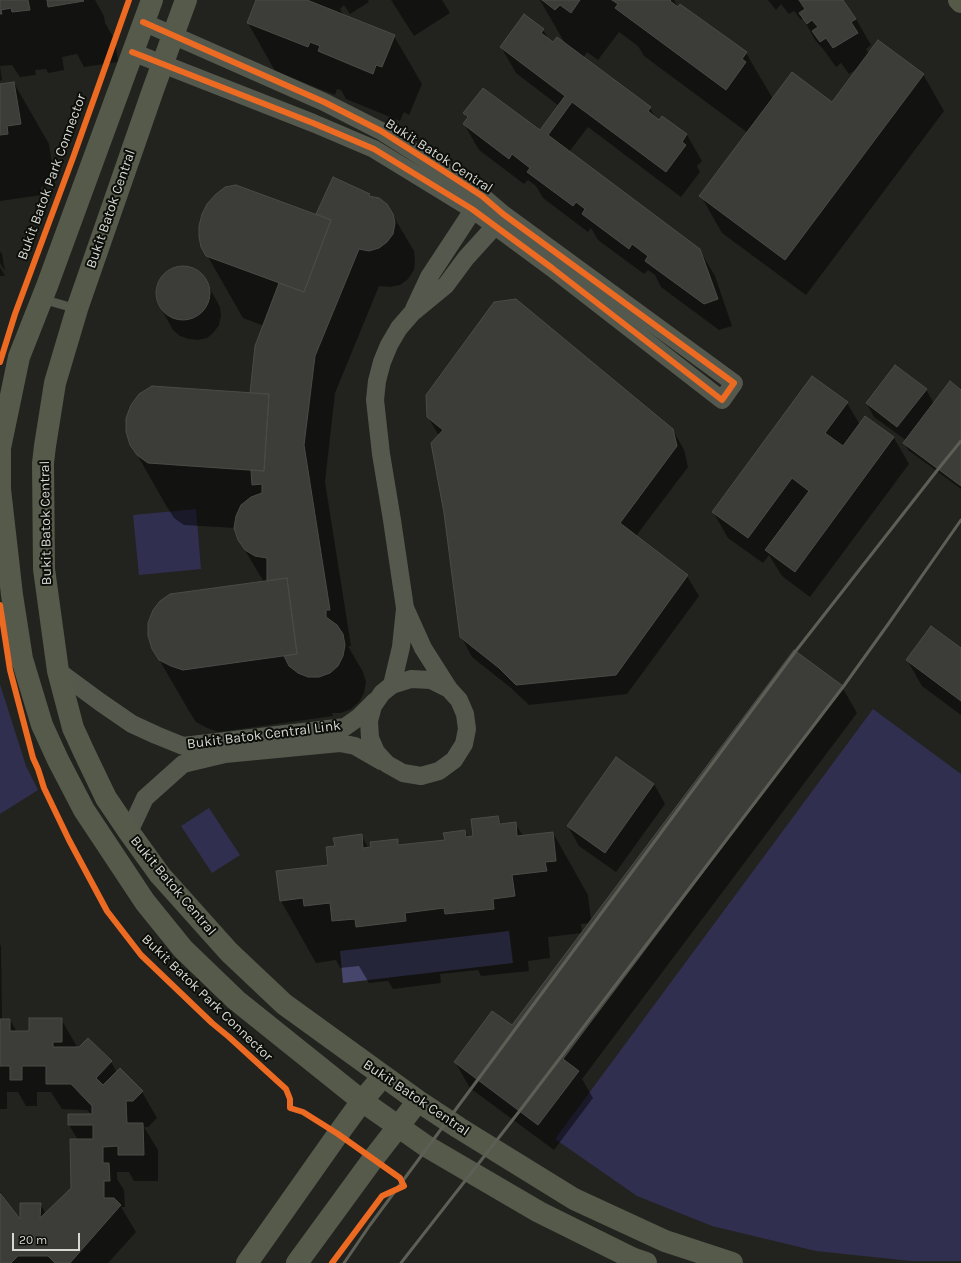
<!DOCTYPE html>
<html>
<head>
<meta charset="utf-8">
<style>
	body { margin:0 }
	#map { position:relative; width:961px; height:1263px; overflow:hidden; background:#22231e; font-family:Karla,sans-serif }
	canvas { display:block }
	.scale { position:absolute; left:12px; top:1233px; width:68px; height:18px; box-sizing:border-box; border:2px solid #d6d8d2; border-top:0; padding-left:5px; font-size:12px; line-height:14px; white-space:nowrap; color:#d6d8d2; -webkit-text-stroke:3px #0d0e0a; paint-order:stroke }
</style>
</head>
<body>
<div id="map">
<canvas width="961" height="1263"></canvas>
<div class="scale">20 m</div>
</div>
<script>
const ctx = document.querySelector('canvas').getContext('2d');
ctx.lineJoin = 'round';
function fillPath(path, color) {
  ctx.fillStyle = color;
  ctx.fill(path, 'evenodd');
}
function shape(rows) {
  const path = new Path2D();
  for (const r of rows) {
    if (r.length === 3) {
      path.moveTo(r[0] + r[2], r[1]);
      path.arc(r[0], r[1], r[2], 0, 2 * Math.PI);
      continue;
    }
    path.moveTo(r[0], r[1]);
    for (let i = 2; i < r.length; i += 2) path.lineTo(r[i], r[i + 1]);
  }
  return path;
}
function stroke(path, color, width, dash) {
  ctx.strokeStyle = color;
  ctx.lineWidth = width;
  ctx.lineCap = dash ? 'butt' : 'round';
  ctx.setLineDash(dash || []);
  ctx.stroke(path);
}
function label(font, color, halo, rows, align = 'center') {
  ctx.font = font + ' Karla,sans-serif';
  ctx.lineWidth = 4;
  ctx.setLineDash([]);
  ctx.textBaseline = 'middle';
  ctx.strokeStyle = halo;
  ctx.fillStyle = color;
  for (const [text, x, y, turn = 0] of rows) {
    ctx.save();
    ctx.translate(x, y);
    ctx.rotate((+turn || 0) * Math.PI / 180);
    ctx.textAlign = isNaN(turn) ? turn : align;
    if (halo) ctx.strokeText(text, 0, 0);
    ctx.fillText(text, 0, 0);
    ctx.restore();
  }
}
fillPath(shape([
	[196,509,201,569,139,575,133,515],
	[0,684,26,766,38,790,0,814],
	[873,709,961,774,961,1261,911,1261,816,1251,712,1226,637,1196,555,1139],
	[209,808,240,855,212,873,181,826]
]), '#302f50');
fillPath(shape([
	[509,931,513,963,343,983,340,951]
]), '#46466d');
fillPath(shape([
	[0,0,95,0,104,16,105,23,115,40,118,62,84,67,77,54,62,57,64,70,48,73,46,69,35,70,36,75,20,77,12,65,0,66,2,80,0,81],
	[257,0,368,0,369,2,350,14,344,5,340,9,344,16,394,36,422,84,409,115,404,112,400,121,346,99,341,90,337,89,335,95,275,71,248,23],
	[391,0,442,0,450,13,414,36],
	[540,0,674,0,678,8,746,53,773,99,832,103,858,68,849,74,841,63,836,67,823,49,815,40,803,18,801,20,794,11,789,14,781,4,776,10,768,0,841,0,856,19,871,45,866,49,869,54,923,74,944,111,806,295,722,233,701,196,748,133,644,56,638,46,619,32,598,60,587,52,583,58,650,108,657,120,659,122,662,117,687,135,702,161,697,166,700,172,681,197,588,127,569,152,699,249,715,276,732,326,719,330,661,287,655,275,648,270,644,274,598,240,591,228,588,232,543,198,536,186,528,180,524,184,479,150,464,124,468,120,464,113,540,132,559,106,516,73,501,47,543,30,549,40,554,44,566,45],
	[14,83,49,144,55,185,41,187,42,195,0,201,0,85],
	[370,194,372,198,392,214,414,251,415,261,414,270,408,279,400,285,390,287,379,286,335,393,325,482,351,646,348,646,363,672,366,682,364,693,359,702,351,709,341,713,332,713,333,716,219,732,207,728,196,722,189,711,153,649,264,582,238,539,236,528,184,525,174,518,167,507,131,444,251,394,264,326,243,318,207,255,318,216,317,214],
	[169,463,270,470,269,472,169,465],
	[0,251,2,254,5,271,0,263],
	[0,267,5,276,0,276],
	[184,267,193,269,201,273,204,278,220,307,221,316,219,325,214,332,207,338,198,340,189,339,180,336,173,330,157,301,156,292,158,283,166,272,174,268],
	[812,377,847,403,860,425,865,418,894,438,909,464,810,597,782,576,769,555,763,563,728,538,713,512],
	[926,389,934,404,961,391,961,489,908,450,905,443,907,441,874,417,867,404],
	[428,417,673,430,684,450,688,467,636,536,687,576,699,596,627,694,529,705,511,688,472,657,461,636,439,436],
	[961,649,961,715,922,686,907,660],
	[794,651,842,687,857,713,582,1079,593,1098,554,1150,470,1088,455,1062,512,1027,590,923,581,924,582,933,548,937,550,958,528,961,529,971,481,976,478,970,440,974,441,983,393,989,388,981,369,983,359,966,340,968,336,960,316,963,281,901,329,866,336,847,361,835,368,848,397,841,400,846,446,841,465,831,469,838,474,837,498,817,502,824,515,823,523,836,553,833,588,895,591,921],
	[654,784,665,804,616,872,579,846,568,826],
	[0,944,1,946,2,1020,10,1020,17,1032,30,1032,61,1019,76,1045,76,1048,79,1048,88,1039,111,1062,117,1073,120,1070,142,1092,157,1118,148,1127,144,1127,158,1150,158,1181,134,1181,129,1172,117,1172,117,1179,124,1190,125,1207,121,1207,136,1232,108,1263,0,1263,0,1191,8,1204,21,1221,40,1204,46,1214,72,1188,78,1140,69,1125,92,1115,87,1110,62,1109,51,1092,37,1092,37,1106,26,1106,18,1092,7,1092,7,1109,0,1109]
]), '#0007');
const building = shape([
	[0,0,28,0,30,10,12,12,11,8,1,10,2,14,0,14,0,0],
	[47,0,83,0,84,1,48,7,47,0],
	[256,0,307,0,395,35,382,67,376,65,373,74,318,51,320,46,310,42,308,47,247,23,256,0],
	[542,0,580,0,571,13,560,5,555,10,542,0],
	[612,0,671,0,670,1,678,7,680,4,747,52,742,59,746,62,726,90,615,8,618,4,612,0],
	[799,0,843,0,856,19,851,22,858,33,833,48,826,38,820,42,812,31,818,27,812,20,807,24,799,13,805,9,799,0],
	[524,14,544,29,541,33,553,42,557,37,651,107,648,111,659,120,662,116,687,134,682,142,686,145,666,172,572,102,548,135,700,249,718,299,704,304,645,261,648,256,632,244,629,249,582,214,585,209,576,202,573,206,527,172,530,168,512,154,509,159,463,124,468,117,463,113,483,88,540,130,565,96,500,47,524,14],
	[878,40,924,74,785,260,699,196,792,72,832,102,878,40],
	[14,82,21,124,7,126,8,134,0,135,0,84,14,82],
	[333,177,370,194,369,196,379,198,387,204,393,214,395,223,393,234,387,242,379,248,369,251,359,249,315,356,304,445,330,610,326,610,326,617,337,625,343,634,345,645,343,656,338,666,330,673,319,677,308,677,298,673,289,666,284,656,297,654,287,578,267,581,267,558,255,556,245,550,238,540,234,528,236,516,241,505,251,497,262,493,262,484,252,485,251,470,264,471,269,394,250,393,255,346,279,283,304,292,331,220,316,214,333,177],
	[236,185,331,220,304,292,206,256,201,247,199,237,199,226,202,214,207,204,215,195,225,187,236,185],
	[183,293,27],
	[516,299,673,429,677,446,620,523,688,575,616,675,516,685,499,668,460,637,444,513,431,443,443,430,427,417,426,395,494,302,516,299],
	[895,365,927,389,897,427,866,403,895,365],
	[812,376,848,402,825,433,843,446,865,416,894,437,795,572,765,550,809,491,792,478,748,538,712,512,812,376],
	[950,381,961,390,961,486,903,443,950,381],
	[152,386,269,394,264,471,148,463,137,455,130,445,126,432,126,418,131,405,139,394,152,386],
	[287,578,297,654,183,670,171,666,159,660,152,649,148,636,148,623,153,610,160,601,170,594,287,578],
	[931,626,961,648,961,701,906,660,931,626],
	[794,650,843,686,563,1059,579,1071,538,1125,454,1062,492,1011,512,1025,794,650],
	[616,757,654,784,605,853,567,826,616,757],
	[498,816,500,824,516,822,517,836,553,832,556,861,545,862,547,871,512,875,515,896,493,899,494,909,445,914,444,908,405,913,406,921,356,927,355,919,332,921,330,903,304,906,303,898,280,901,276,871,328,865,326,847,335,846,333,838,362,834,363,848,371,847,370,842,398,839,398,845,445,840,443,833,465,830,466,837,473,836,471,819,498,816],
	[29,1018,62,1018,62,1042,53,1042,53,1047,79,1047,88,1038,112,1061,96,1078,103,1085,120,1068,143,1091,133,1101,126,1101,127,1123,143,1123,144,1155,118,1155,118,1146,103,1147,103,1163,109,1163,110,1181,104,1181,104,1198,114,1198,121,1205,70,1263,55,1263,48,1256,18,1256,11,1263,0,1263,0,1193,20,1219,20,1203,41,1203,40,1218,71,1188,70,1139,93,1139,93,1125,68,1125,68,1114,92,1114,92,1106,71,1084,46,1084,46,1066,22,1066,22,1080,10,1080,10,1066,0,1066,0,1019,10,1019,10,1031,29,1031,29,1018]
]);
fillPath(building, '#3c3d39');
stroke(building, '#4a4b47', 1);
stroke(shape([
	[42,299,77,309]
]), '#55594d', 9);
stroke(shape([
	[132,52,313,123,374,149,472,209,552,268,722,400,734,383,503,214,482,196,439,168,381,131,324,102,143,22],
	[414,309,429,277,479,201],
	[58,671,100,702,132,724,156,735,183,746,345,727,359,717,375,701],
	[392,685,401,647,405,609],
	[449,689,431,680,411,679,392,685,382,693,373,706,369,721,370,738,376,752,387,764,403,773,421,776,439,771,454,760,464,744,467,729,465,714,459,700,449,689,423,648,405,608,392,520,381,454,375,400,377,381,382,362,389,345,399,328,412,313,446,285,466,258,495,226,501,217],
	[129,832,145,798,183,764,225,754,340,743,355,746,381,761]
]), '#55594d', 18);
stroke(shape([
	[152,0,47,286,19,357,0,448,0,489,12,595,22,659,42,725,58,760,84,810,145,902,183,949,236,1000,362,1101,426,1146,539,1212,634,1259,646,1263],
	[186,0,153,90,77,309,55,383,45,446,43,463,44,569,58,671,73,728,84,752,106,798,129,832,160,875,229,952,284,1004,418,1101,459,1128,574,1199,665,1241,732,1263],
	[247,1263,338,1134,362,1101,383,1076],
	[297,1263,373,1159,418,1101]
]), '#555a4b', 22);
stroke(shape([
	[959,0,961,2]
]), '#545948', 22);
stroke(shape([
	[344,1263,370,1225,795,652,939,468,961,441],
	[401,1263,518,1113,843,687,889,623,961,520]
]), '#5d5f57', 3);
stroke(shape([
	[132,52,313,123,374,149,472,209,552,268,722,400,734,383,503,214,482,196,439,168,381,131,324,102,143,22],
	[0,362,15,314,74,155,129,0],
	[0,605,10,670,33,758,38,769,44,788,69,840,107,911,141,955,212,1023,229,1037,286,1089,290,1099,290,1108,303,1112,338,1134,400,1178,404,1186,382,1196,332,1263]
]), '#ed6a23', 6);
label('14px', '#d6d8d2', '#0d0e0a', [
	["Bukit Batok Central",439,156,33],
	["Bukit Batok Park Connector",52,177,-70],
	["Bukit Batok Central",111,209,-71],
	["Bukit Batok Central",46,523,-91],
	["Bukit Batok Central Link",264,735,-7],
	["Bukit Batok Central",173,886,50],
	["Bukit Batok Park Connector",207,998,44],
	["Bukit Batok Central",416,1098,34]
]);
</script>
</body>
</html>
